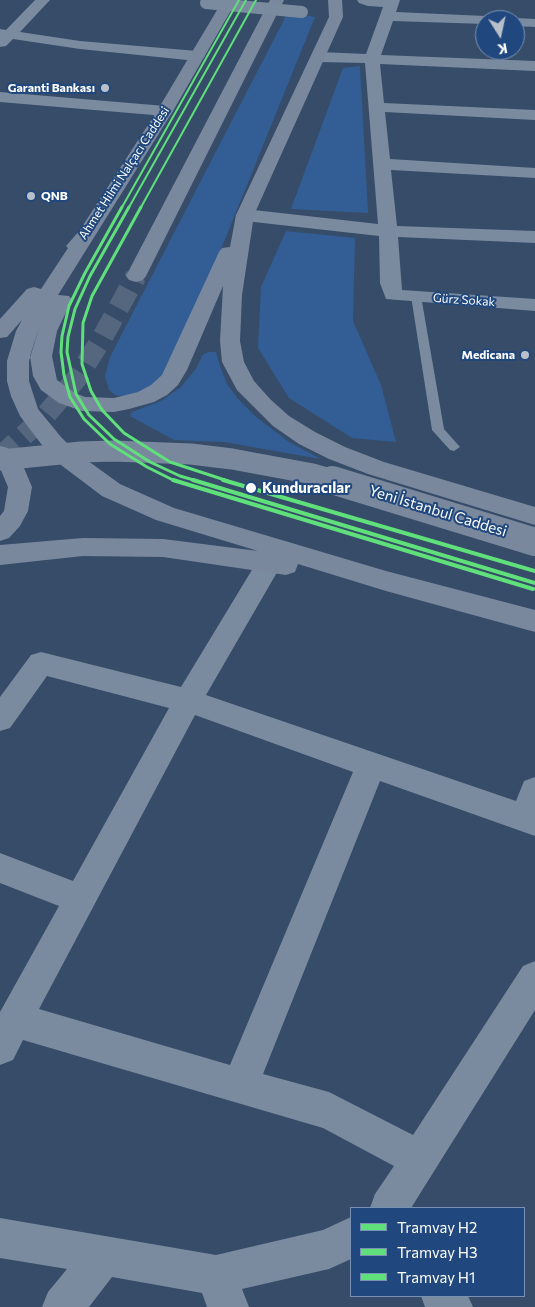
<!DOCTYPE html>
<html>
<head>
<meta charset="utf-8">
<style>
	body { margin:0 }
	#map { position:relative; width:535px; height:1307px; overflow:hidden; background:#364c68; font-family:Commissioner,sans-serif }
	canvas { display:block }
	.legend { position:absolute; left:350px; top:1207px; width:175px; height:90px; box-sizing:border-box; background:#20487e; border:1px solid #7991b2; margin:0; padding:6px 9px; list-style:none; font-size:15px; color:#fff }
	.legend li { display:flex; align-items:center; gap:10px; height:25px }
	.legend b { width:25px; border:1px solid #7991b2 }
	.north { position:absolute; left:475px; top:10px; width:50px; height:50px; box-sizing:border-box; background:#20487e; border:1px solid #7991b2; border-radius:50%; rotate:170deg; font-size:14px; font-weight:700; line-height:20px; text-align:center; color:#fff }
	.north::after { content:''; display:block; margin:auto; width:18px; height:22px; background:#b9c0ca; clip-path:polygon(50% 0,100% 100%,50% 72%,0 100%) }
</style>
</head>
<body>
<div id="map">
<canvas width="535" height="1307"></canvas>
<ul class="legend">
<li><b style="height:6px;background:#5fe07b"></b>Tramvay H2</li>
<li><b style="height:6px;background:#5fe07b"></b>Tramvay H3</li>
<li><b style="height:6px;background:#5fe07b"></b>Tramvay H1</li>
</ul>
<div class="north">K</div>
</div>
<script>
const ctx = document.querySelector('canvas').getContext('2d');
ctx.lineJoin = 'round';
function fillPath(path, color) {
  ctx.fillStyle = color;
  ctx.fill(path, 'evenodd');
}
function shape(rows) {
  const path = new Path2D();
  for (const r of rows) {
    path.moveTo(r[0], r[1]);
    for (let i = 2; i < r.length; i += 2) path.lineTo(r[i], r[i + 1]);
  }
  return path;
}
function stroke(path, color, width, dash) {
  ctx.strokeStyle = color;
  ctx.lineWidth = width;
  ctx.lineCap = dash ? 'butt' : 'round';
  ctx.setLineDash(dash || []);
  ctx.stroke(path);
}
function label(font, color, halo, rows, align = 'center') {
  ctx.font = font + ' Commissioner,sans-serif';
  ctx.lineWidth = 4;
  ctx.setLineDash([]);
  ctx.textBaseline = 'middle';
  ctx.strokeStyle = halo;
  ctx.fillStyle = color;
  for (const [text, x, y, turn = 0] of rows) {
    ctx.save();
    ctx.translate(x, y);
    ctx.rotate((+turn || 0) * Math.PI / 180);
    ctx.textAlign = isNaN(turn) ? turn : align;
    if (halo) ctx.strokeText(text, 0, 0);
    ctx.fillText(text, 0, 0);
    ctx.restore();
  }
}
fillPath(shape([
	[288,12,315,17,217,259,163,377,150,388,124,397,115,395,109,390,105,377,110,357],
	[360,66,368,213,291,209,343,68],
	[286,231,355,238,353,321,381,385,396,442,352,438,289,398,258,348,261,287],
	[208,352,216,352,220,366,227,384,238,399,255,416,289,442,321,459,224,442,174,440,130,416,132,412,161,401,181,387,195,370,203,355]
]), '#335e95');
stroke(shape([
	[0,457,45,416,77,378,101,340,136,276]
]), '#54677f', 21, [21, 11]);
fillPath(shape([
	[416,293,421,296,444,429,460,447,454,451,450,450,432,430,411,296,416,293]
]), '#7b8b9f');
fillPath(shape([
	[35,0,50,0,20,32,80,41,197,51,202,53,205,56,202,59,197,61,80,49,13,39,6,46,0,47,0,29,6,30,35,0],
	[357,0,400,0,396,12,485,16,490,17,492,20,485,20,485,24,393,21,381,55,535,61,535,71,380,64,384,103,535,110,535,120,385,112,390,159,535,168,535,178,391,170,397,226,535,231,535,243,398,237,402,290,535,299,535,311,386,299,380,283,379,236,245,221,239,219,236,215,239,211,245,209,378,224,365,63,319,62,314,60,311,57,314,54,319,52,366,54,383,7,368,6,359,3,357,0],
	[515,18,535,19,535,27,515,26,515,20,509,20,515,18],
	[0,92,165,106,171,108,173,111,171,114,165,116,0,102,0,92],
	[270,552,279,555,283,562,206,695,516,801,524,781,535,777,535,836,380,781,263,1074,329,1092,413,1135,523,966,535,961,535,1010,411,1208,370,1208,375,1194,394,1166,323,1128,23,1040,13,1060,0,1065,0,1012,59,906,0,883,0,853,73,881,169,708,47,676,10,728,0,731,0,697,31,655,41,652,181,687,261,555,270,552],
	[195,715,353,772,230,1065,39,1009,195,715],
	[351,1217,351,1259,329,1269,242,1289,249,1307,207,1307,202,1293,112,1277,89,1307,42,1307,48,1292,67,1269,0,1258,0,1218,216,1255,323,1230,351,1217],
	[421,1296,468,1296,473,1307,425,1307,421,1296]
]), '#7b8b9f');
fillPath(shape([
	[223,0,237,0,173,111,58,295,69,296,72,300,57,331,52,356,57,380,75,393,85,397,114,398,138,392,151,385,162,375,219,252,222,248,230,247,236,215,329,17,328,0,342,0,343,17,254,215,242,295,240,341,244,362,254,381,270,399,289,416,315,432,345,447,384,462,535,507,535,525,368,474,329,459,299,444,273,426,237,390,222,362,220,341,223,286,187,370,178,385,167,395,154,402,129,409,114,412,82,411,59,403,41,390,33,376,30,356,40,325,29,361,29,381,38,409,61,437,77,453,120,484,174,508,386,571,535,610,535,632,386,591,298,564,295,572,286,575,163,557,83,556,0,565,0,545,83,538,163,539,258,551,156,520,102,496,61,465,45,449,20,416,11,396,7,381,7,361,16,331,22,320,7,337,0,338,0,319,27,289,34,287,41,289,68,248,66,246,80,230,157,111,223,0],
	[270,0,284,0,146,276,143,280,136,282,129,280,126,276,270,0],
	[0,446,8,448,21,461,32,487,28,511,20,526,9,538,0,541,0,516,4,511,8,487,0,468,0,446]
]), '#7a889e');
stroke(shape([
	[206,3,302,12]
]), '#7b8b9f', 12);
stroke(shape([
	[0,460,81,452,113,451,191,454,232,459,313,474,337,481]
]), '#7a889e', 21);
stroke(shape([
	[332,480,535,542]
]), '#7a889e', 28);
stroke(shape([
	[128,209,246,0]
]), '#5fe07b', 2);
stroke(shape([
	[129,207,90,276,75,309,68,337,67,352,76,394,89,415,114,439,150,462,180,476,197,481]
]), '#5fe07b', 3);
stroke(shape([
	[193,480,535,583]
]), '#5fe07b', 4);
stroke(shape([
	[121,209,239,0]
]), '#5fe07b', 2);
stroke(shape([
	[122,207,85,273,69,306,62,336,61,352,64,375,70,397,84,419,110,444,147,467,175,481]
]), '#5fe07b', 3);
stroke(shape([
	[173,480,533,589]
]), '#5fe07b', 4);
stroke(shape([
	[140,209,256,0]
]), '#5fe07b', 2);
stroke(shape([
	[141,207,92,296,83,323,82,364,91,391,102,410,124,433,170,462,228,481]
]), '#5fe07b', 3);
stroke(shape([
	[223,480,535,571]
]), '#5fe07b', 4);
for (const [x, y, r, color] of [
	[105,88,5,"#b9c0ca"],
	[31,196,5,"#b9c0ca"],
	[525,355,5,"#b9c0ca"],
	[251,488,6,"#fff"]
]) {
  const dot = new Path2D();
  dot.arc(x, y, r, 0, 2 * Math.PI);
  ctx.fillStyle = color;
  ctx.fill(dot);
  stroke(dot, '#20487e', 2);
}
label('bold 12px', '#fff', '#20487e', [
	["Garanti Bankası",95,88],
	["QNB",41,196,"left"],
	["Medicana",515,355]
], 'right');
label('12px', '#fff', '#20487e', [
	["Ahmet Hilmi Nalçacı Caddesi",124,173,-57],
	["Gürz Sokak",464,300,4]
]);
label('bold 15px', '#fff', '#20487e', [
	["Kunduracılar",262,488]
], 'left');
label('15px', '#fff', '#20487e', [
	["Yeni İstanbul Caddesi",438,511,17]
]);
</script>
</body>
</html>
